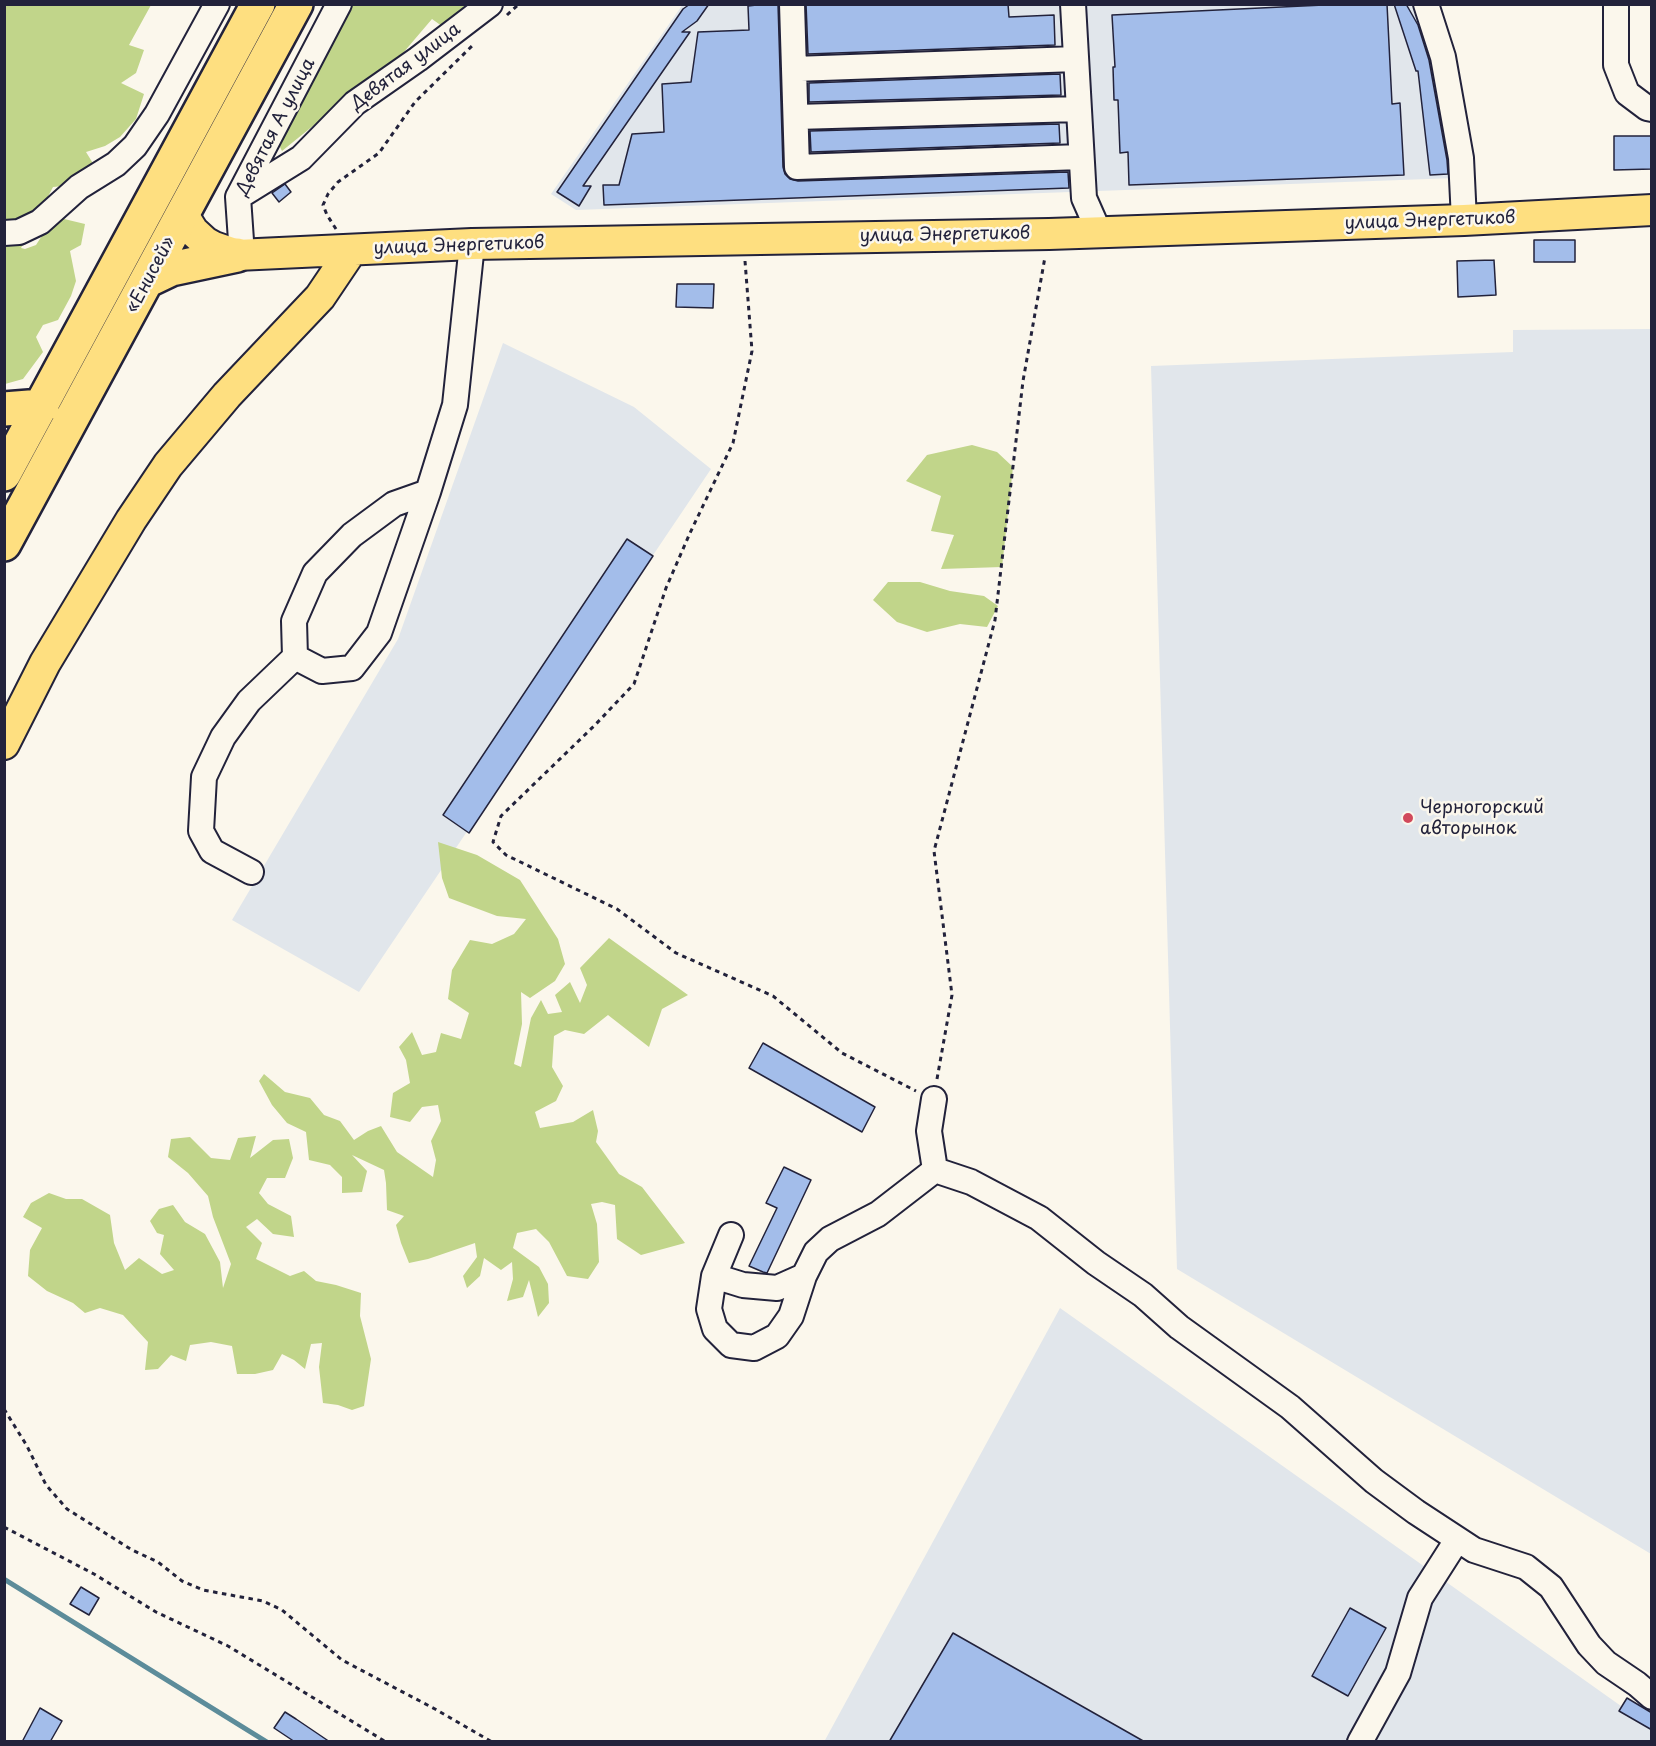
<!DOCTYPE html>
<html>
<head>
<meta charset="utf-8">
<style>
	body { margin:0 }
	#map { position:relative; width:1656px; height:1746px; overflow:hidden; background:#fbf7ec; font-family:"Playpen Sans",sans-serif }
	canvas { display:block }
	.frame { position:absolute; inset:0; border:6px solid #22223b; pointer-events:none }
</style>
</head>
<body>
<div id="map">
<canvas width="1656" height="1746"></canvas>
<div class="frame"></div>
</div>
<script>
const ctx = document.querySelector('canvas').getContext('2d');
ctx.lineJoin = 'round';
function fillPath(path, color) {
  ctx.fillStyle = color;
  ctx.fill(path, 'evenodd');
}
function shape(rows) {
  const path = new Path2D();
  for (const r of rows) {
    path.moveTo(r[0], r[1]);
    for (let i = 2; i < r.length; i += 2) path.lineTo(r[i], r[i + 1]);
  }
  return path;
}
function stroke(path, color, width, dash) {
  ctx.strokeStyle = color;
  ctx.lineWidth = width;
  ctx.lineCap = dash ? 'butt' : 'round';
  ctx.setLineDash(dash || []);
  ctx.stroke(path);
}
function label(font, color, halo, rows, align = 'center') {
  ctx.font = font + ' "Playpen Sans",sans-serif';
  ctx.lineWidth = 5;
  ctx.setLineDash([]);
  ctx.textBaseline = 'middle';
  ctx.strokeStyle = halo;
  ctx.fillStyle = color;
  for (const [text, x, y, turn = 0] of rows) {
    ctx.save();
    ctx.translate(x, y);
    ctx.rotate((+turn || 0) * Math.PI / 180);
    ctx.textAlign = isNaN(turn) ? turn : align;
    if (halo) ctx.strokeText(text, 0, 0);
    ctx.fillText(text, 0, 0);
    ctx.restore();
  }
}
fillPath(shape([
	[683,4,1411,5,1432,46,1455,178,576,210,551,194],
	[1651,329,1652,329,1651,1554,1177,1269,1151,366,1513,352,1513,330],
	[503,343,634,407,711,469,359,992,232,920,398,639],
	[1060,1308,1652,1728,1651,1742,824,1742]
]), '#e1e6eb');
fillPath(shape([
	[5,5,151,5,129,45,144,50,136,73,121,83,144,94,136,119,120,137,105,146,86,152,94,165,63,186,53,187,21,248,25,249,36,245,45,231,60,218,85,224,81,245,70,251,76,281,71,296,58,320,43,325,36,337,43,352,23,379,5,384],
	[351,5,475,5,446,29,432,19,403,53,282,151,276,139],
	[972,445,997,452,1013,467,1002,567,941,569,954,535,931,531,941,496,906,481,927,455],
	[888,582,920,582,950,591,984,596,998,606,987,627,960,624,927,632,897,622,873,600],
	[438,842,477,855,520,880,558,939,565,964,555,981,530,998,521,992,522,1024,514,1064,521,1067,531,1018,541,1000,548,1014,562,1012,555,995,570,982,580,1003,587,985,580,968,609,938,688,995,662,1009,649,1047,608,1015,584,1034,565,1030,554,1036,552,1067,563,1086,556,1101,535,1112,540,1128,573,1122,593,1110,598,1131,596,1142,619,1174,642,1187,685,1243,641,1255,617,1239,615,1205,602,1202,591,1204,597,1224,599,1262,588,1279,567,1276,549,1242,536,1229,517,1233,513,1248,539,1267,548,1284,549,1303,538,1317,529,1280,523,1297,507,1301,513,1279,512,1262,501,1270,484,1258,480,1276,467,1288,463,1276,477,1257,475,1243,428,1259,409,1263,401,1243,396,1225,404,1216,387,1210,386,1183,384,1170,352,1155,367,1171,362,1192,342,1193,342,1177,330,1165,309,1160,306,1132,287,1123,272,1105,259,1081,264,1074,285,1092,310,1098,324,1115,340,1121,354,1140,368,1131,381,1126,397,1152,433,1177,436,1160,431,1141,441,1121,438,1105,422,1107,410,1122,390,1117,393,1093,410,1083,406,1060,399,1047,412,1032,422,1055,436,1052,441,1033,461,1039,469,1013,448,999,452,970,470,940,492,944,514,934,526,919,497,916,449,898,442,878],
	[256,1136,250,1158,273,1140,289,1139,293,1158,285,1178,267,1178,259,1193,268,1204,291,1216,294,1237,273,1234,257,1219,246,1227,262,1243,256,1259,290,1276,304,1271,316,1281,336,1285,361,1293,360,1316,371,1359,364,1406,352,1410,338,1405,323,1403,319,1367,322,1343,311,1344,305,1369,294,1360,282,1354,273,1370,255,1374,237,1374,232,1346,211,1342,190,1345,186,1361,171,1355,158,1369,145,1370,148,1342,123,1315,100,1308,85,1313,73,1303,47,1291,28,1276,30,1250,42,1228,23,1217,31,1203,49,1193,66,1199,82,1199,110,1215,114,1243,125,1270,139,1258,162,1274,174,1270,160,1254,164,1235,157,1233,150,1221,159,1209,173,1205,185,1222,205,1234,220,1262,223,1288,231,1264,213,1217,208,1196,188,1173,168,1157,171,1139,190,1137,211,1158,230,1160,238,1138]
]), '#c1d58a');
stroke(shape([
	[4,1579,267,1742]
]), '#5c8c9a', 5);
const building = shape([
	[690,4,709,4,697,21,682,32,690,32,583,186,591,186,579,206,557,192,683,9,690,4],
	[765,4,778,4,783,167,785,174,790,179,798,181,1068,172,1069,188,604,205,603,185,619,185,632,134,664,132,662,84,691,82,698,32,749,30,748,6,765,4],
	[806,4,1008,4,1009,17,1054,15,1055,45,808,54,806,4],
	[1345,4,1387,4,1392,104,1400,103,1404,175,1129,185,1128,152,1120,153,1118,100,1114,100,1113,67,1115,67,1112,15,1345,4],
	[1394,4,1406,4,1418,25,1429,60,1447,160,1448,174,1430,175,1418,71,1416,71,1394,4],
	[1060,74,1061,95,809,102,809,83,1060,74],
	[1059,124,1060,143,811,152,810,131,1059,124],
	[1614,136,1652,136,1652,169,1614,170,1614,136],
	[285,184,291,192,279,202,272,193,285,184],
	[1534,240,1575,240,1575,262,1534,262,1534,240],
	[1494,260,1496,295,1458,297,1457,261,1494,260],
	[677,284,714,284,713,308,676,307,677,284],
	[627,539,653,556,469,833,443,815,627,539],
	[763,1043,875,1107,862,1132,749,1068,763,1043],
	[784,1167,811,1180,767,1273,763,1272,749,1266,777,1208,766,1203,784,1167],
	[81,1587,99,1598,89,1615,70,1604,81,1587],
	[1350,1608,1386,1628,1348,1696,1312,1676,1350,1608],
	[953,1633,1145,1742,889,1742,953,1633],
	[1627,1698,1652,1713,1652,1730,1619,1711,1627,1698],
	[40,1708,62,1721,50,1742,22,1742,40,1708],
	[285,1712,296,1719,330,1742,295,1742,274,1728,285,1712]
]);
fillPath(building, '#a3bdea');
stroke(building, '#22223b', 1.5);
const minor = shape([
	[792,4,797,167,1081,157],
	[1073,4,1084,198,1099,232],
	[1426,4,1443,57,1461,158,1464,220],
	[1616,4,1616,65,1627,93,1647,108,1652,109],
	[794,69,1076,59],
	[796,117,1078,109],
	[238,197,301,158,355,103,418,59,490,4],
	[4,233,19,232,40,222,79,187,116,164,135,146,157,114,217,4],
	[242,255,238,197,339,4],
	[428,492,394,504,352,535,315,573,294,621,295,657,322,671,352,668,379,633,428,492,455,405,472,244],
	[251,872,212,851,201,831,204,777,223,737,249,701,295,657],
	[934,1099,929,1131,935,1170,971,1182,1039,1218,1096,1263,1143,1295,1179,1327,1290,1407,1374,1481,1416,1512,1474,1550,1526,1567,1551,1587,1589,1645,1606,1663,1637,1684,1652,1697],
	[731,1235,714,1276,709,1309,715,1329,731,1345,754,1348,777,1336,791,1316,804,1276],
	[714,1276,743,1285,777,1288,804,1276,816,1252,830,1239,878,1214,935,1170],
	[1360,1742,1398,1673,1420,1598,1457,1540]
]);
const major = shape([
	[183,215,193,231,205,242,214,247,237,255,472,244,1049,234,1464,220,1652,210],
	[4,744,45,663,131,520,168,465,227,395,320,297,351,251]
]);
const highway = shape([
	[148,280,171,269,237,255],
	[4,409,42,406],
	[4,474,258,4],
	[4,544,296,4]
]);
stroke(minor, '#22223b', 28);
stroke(major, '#22223b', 34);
stroke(highway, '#22223b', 38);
stroke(shape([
	[507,15,519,4],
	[336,229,327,215,323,205,328,194,338,182,379,153,415,102,475,43],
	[745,261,752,351,733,443,690,533,666,588,634,684,595,725,501,816,493,842,506,855,617,909,676,953,773,996,842,1053,916,1091],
	[937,1079,952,995,934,851,995,620,1023,381,1045,257],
	[4,1409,27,1446,46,1485,67,1509,132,1550,158,1562,182,1581,203,1590,263,1601,282,1610,342,1660,435,1709,492,1742],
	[4,1527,94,1574,156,1612,228,1646,386,1742]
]), '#22223b', 3, [4.5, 4.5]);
stroke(minor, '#fbf7ec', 24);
stroke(major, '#fedf80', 30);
stroke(highway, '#fedf80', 33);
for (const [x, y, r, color] of [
	[1408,818,6,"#d1495b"]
]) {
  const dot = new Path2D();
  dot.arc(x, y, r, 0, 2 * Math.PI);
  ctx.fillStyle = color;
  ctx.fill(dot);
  stroke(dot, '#fbf7ec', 2);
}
label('18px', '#22223b', '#fbf7ec', [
	["Девятая улица",406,67,-37],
	["Девятая А улица",276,127,-63],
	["улица Энергетиков",1430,221,-2],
	["улица Энергетиков",945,235,-1],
	["улица Энергетиков",459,246,-2],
	["«Енисей»",151,275,-62]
]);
label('18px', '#22223b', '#fbf7ec', [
	["Черногорский",1420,808],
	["авторынок",1420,829]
], 'left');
</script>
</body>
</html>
